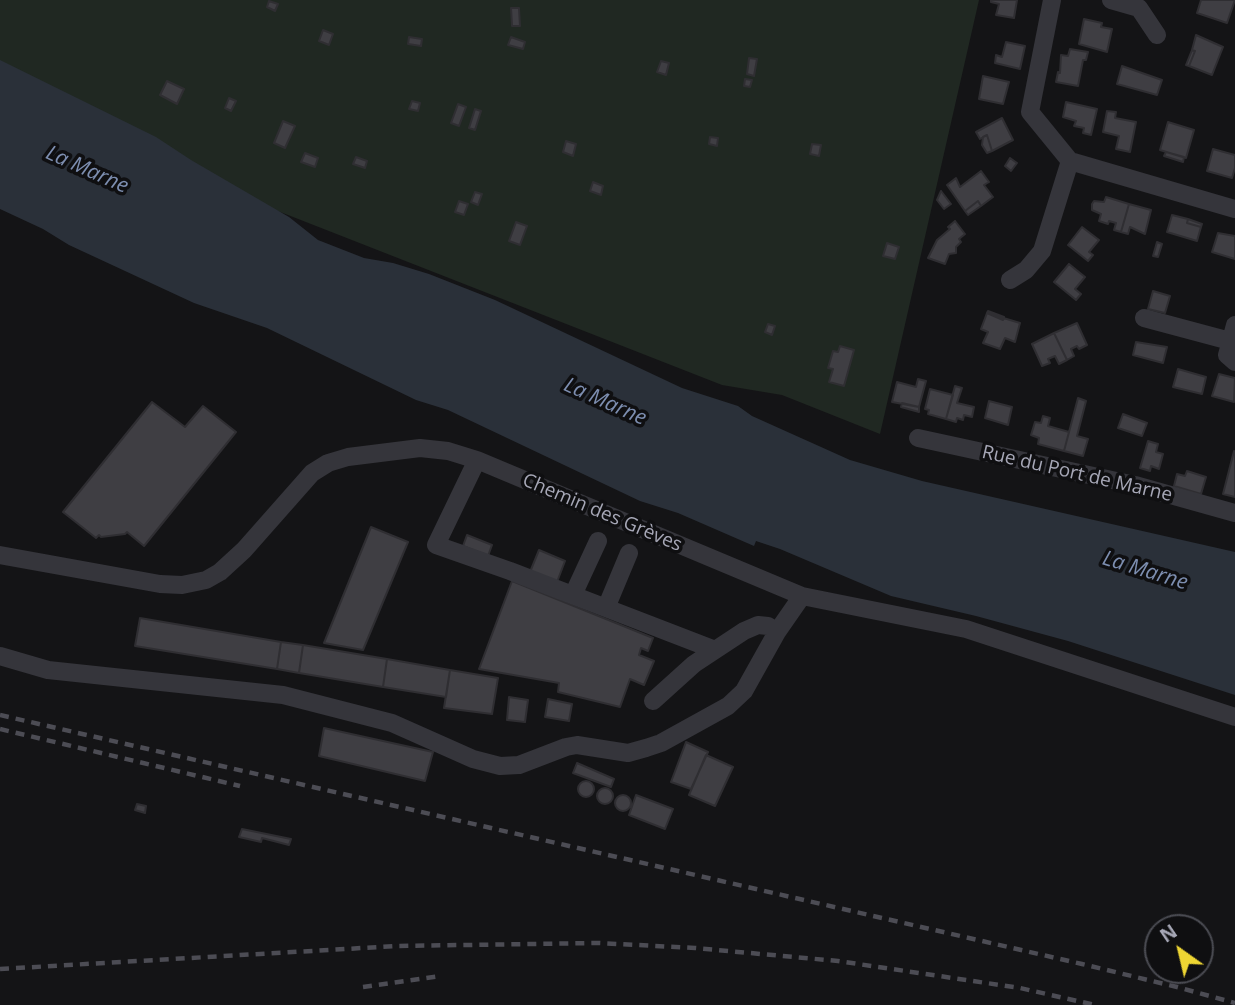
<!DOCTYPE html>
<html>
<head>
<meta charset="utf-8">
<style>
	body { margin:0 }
	#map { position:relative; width:1235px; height:1005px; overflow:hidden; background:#141416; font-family:"Open Sans",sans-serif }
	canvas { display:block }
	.north { position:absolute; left:1144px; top:914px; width:70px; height:70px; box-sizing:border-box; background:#0f0f11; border:2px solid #4b4c53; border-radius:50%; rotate:326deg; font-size:19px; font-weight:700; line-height:28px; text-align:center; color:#a6a7b6 }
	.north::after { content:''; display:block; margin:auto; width:24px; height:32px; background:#eed633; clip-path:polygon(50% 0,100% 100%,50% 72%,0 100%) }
</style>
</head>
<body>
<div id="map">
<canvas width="1235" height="1005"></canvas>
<div class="north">N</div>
</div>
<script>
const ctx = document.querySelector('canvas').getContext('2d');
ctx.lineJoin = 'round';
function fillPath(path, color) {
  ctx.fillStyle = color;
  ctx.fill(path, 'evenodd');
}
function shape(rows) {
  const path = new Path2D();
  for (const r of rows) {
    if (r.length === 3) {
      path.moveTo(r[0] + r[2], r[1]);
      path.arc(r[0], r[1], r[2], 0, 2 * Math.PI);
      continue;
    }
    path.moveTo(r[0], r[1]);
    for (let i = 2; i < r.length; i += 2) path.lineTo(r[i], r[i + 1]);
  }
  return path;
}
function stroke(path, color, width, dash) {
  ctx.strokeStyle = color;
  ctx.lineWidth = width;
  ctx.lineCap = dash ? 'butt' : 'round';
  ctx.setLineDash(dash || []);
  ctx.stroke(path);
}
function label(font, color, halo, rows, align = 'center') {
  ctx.font = font + ' "Open Sans",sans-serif';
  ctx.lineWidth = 7;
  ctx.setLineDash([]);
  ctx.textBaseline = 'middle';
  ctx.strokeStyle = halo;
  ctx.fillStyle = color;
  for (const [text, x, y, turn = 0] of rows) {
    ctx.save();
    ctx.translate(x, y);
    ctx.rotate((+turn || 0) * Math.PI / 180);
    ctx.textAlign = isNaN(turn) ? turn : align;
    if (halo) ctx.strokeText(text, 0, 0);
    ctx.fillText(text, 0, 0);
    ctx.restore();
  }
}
fillPath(shape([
	[0,0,979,0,880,434,782,395,722,385,237,195,0,74]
]), '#202822');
fillPath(shape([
	[0,60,156,137,191,160,289,217,318,240,364,258,393,263,429,274,495,300,682,388,738,406,752,416,850,460,922,481,1235,552,1235,695,1068,641,976,616,891,596,780,549,756,541,754,546,678,513,640,501,448,410,416,400,267,328,194,303,69,245,43,229,0,209]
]), '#2a3039');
const building = shape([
	[991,0,1017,0,1014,18,996,15,999,4,991,2,991,0],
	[1201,0,1235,0,1227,23,1197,13,1201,0],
	[269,1,278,4,275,11,267,7,269,1],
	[511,8,519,8,520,26,512,26,511,8],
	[1084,19,1102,23,1101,27,1112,29,1107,52,1079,44,1084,19],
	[323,30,333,34,329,45,319,41,323,30],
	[1196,35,1223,47,1212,75,1189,66,1195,51,1192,50,1196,35],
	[409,37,422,39,421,46,408,44,409,37],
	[511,37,525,42,523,49,508,45,511,37],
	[1006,42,1025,46,1020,69,995,63,996,55,1002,57,1006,42],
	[1070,49,1088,52,1086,60,1083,60,1078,86,1056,82,1058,72,1060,73,1061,55,1068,56,1070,49],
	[1192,50,1195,51,1189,66,1186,65,1192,50],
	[749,58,757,59,754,76,747,74,749,58],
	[661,61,669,63,666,75,657,72,661,61],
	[1122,66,1162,80,1157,95,1117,84,1122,66],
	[983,76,1009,82,1003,104,979,99,983,76],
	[745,79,752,80,750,87,744,86,745,79],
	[167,81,184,89,177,104,160,95,167,81],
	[229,98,236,101,231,111,225,108,229,98],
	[412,101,420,103,418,111,409,109,412,101],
	[1066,102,1097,109,1091,135,1083,133,1084,128,1074,126,1076,121,1063,117,1066,102],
	[458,104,466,107,459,126,451,123,458,104],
	[475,109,481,111,475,130,469,128,475,109],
	[1107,111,1116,112,1115,118,1136,122,1130,152,1116,149,1119,136,1103,132,1107,111],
	[1002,118,1013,140,992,151,987,135,980,139,976,132,1002,118],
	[283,121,295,126,285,148,274,143,283,121],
	[1168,122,1194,130,1186,158,1160,150,1168,122],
	[987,135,992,151,987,153,982,145,983,137,987,135],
	[710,137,718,138,717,146,709,144,710,137],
	[566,141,576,144,573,156,563,152,566,141],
	[812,144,821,145,819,156,810,154,812,144],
	[1213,149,1235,155,1235,168,1232,178,1207,171,1213,149],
	[1166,152,1184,157,1183,162,1164,156,1166,152],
	[305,153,318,158,315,167,301,162,305,153],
	[356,157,367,161,365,168,353,164,356,157],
	[1010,158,1017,163,1011,171,1005,166,1010,158],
	[981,171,989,182,984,185,993,197,981,206,978,201,965,211,947,185,956,178,960,187,981,171],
	[593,182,603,186,601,195,590,191,593,182],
	[941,191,951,204,944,209,937,200,941,191],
	[475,192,482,194,478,205,471,202,475,192],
	[1106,197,1129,204,1121,232,1114,230,1116,223,1109,221,1108,224,1099,221,1101,214,1092,210,1092,204,1094,201,1104,202,1106,197],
	[459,201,468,204,464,215,455,212,459,201],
	[978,201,981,206,968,215,965,211,978,201],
	[1129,204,1151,210,1145,234,1130,227,1128,234,1121,232,1129,204],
	[1172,215,1188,219,1187,223,1201,227,1197,241,1167,232,1172,215],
	[1188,219,1202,224,1201,227,1187,223,1188,219],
	[955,221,965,234,959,239,961,242,956,247,956,253,949,254,945,264,928,258,937,240,950,229,948,227,955,221],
	[516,222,527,226,520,245,509,241,516,222],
	[1082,227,1099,240,1089,252,1093,255,1088,261,1068,245,1082,227],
	[1218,233,1235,236,1235,259,1212,252,1218,233],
	[1157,242,1162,244,1158,257,1153,256,1157,242],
	[887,243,899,247,895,259,883,256,887,243],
	[1069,264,1085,277,1075,289,1081,294,1076,300,1054,282,1069,264],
	[1153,291,1170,296,1165,313,1148,309,1153,291],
	[988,311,1004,317,1003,320,987,313,988,311],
	[987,313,1020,323,1015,342,1005,338,1000,349,983,343,988,332,981,329,987,313],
	[1077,323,1087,345,1079,349,1077,346,1071,349,1074,356,1067,360,1054,333,1077,323],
	[768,324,775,326,772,335,765,332,768,324],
	[1054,333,1067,360,1059,364,1055,356,1048,359,1050,363,1042,366,1032,344,1054,333],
	[1136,342,1167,347,1163,363,1133,355,1136,342],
	[840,346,854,350,844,386,829,382,833,369,828,368,833,351,838,352,840,346],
	[1178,369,1206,377,1202,394,1173,387,1178,369],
	[1219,374,1235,378,1234,402,1212,396,1219,374],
	[918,379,926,381,919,407,892,402,897,382,916,387,918,379],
	[955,386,962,388,957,403,974,407,972,417,964,415,963,420,957,418,956,422,946,419,955,386],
	[930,389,953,395,946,419,928,414,929,410,925,409,930,389],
	[1078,398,1086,401,1077,436,1088,439,1083,456,1064,451,1078,398],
	[989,401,1012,407,1008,425,985,418,989,401],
	[152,402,185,427,203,406,236,432,144,546,127,532,125,534,101,537,99,535,96,538,63,512,152,402],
	[902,403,919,407,919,412,901,407,902,403],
	[1123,414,1147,423,1142,436,1118,428,1123,414],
	[1043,416,1050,418,1048,426,1069,432,1064,451,1038,444,1039,438,1031,435,1035,422,1041,423,1043,416],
	[1148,441,1158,444,1156,452,1163,454,1159,469,1151,466,1150,471,1140,468,1148,441],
	[1234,451,1235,452,1235,497,1223,494,1234,451],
	[1187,471,1206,477,1201,494,1174,486,1177,474,1185,476,1187,471],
	[371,527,408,542,363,650,324,643,371,527],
	[467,535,492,545,488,556,463,546,467,535],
	[539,550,565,561,557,582,530,572,539,550],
	[512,581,653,638,648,651,641,648,639,655,654,661,644,685,630,679,620,707,558,692,559,683,479,669,512,581],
	[140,618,281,642,277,669,135,646,140,618],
	[281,642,303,645,299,673,277,669,281,642],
	[303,645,387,659,383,687,299,673,303,645],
	[387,659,450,670,446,697,383,687,387,659],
	[450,670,498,678,492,714,444,708,450,670],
	[509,697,528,700,525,722,507,720,509,697],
	[548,699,572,704,569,721,545,717,548,699],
	[324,728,433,752,425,781,319,756,324,728],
	[686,742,708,752,691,789,671,782,686,742],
	[706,755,733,767,715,806,689,795,706,755],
	[577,763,614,779,611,787,573,773,577,763],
	[586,789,8],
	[605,796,8],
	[636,795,673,809,665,829,629,815,636,795],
	[623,803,8],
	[137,804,146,806,145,813,135,810,137,804],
	[242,829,291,839,289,845,262,838,261,842,239,837,242,829]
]);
fillPath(building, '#3f3e43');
stroke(building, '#2f2e32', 2);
stroke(shape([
	[1111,0,1139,8,1157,35],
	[1070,161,1235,209],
	[1010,280,1026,270,1042,251,1070,161,1030,112,1052,0],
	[1144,318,1230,341],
	[1235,325,1227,355,1235,362],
	[918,438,1135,485,1235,513],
	[477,460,436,545,510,571,715,650],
	[0,555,160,584,182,585,206,580,220,572,244,550,312,473,328,463,348,457,420,448,448,451,477,460,802,596,966,629,1235,717],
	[573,595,598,541],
	[606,608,629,553],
	[0,656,48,670,283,695,392,723,473,759,500,766,519,765,566,747,577,745,628,753,646,748,661,743,728,706,744,691,777,632,802,596],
	[653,701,694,664,744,631,758,625,768,626,777,632]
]), '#35353b', 18);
stroke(shape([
	[0,715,1082,964,1177,987,1235,1003],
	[0,729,240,786],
	[0,969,397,946,599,943,695,948,838,961,1020,988,1095,1005],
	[363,987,440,976]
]), '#4c4c54', 4.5, [9, 7]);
label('19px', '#a6a7b6', '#0f0f11', [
	["Rue du Port de Marne",1077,474,13],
	["Chemin des Grèves",602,513,23]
]);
label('italic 21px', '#7d8eb0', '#0f0f11', [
	["La Marne",87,170,24],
	["La Marne",605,402,24],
	["La Marne",1145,571,17]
]);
</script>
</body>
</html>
